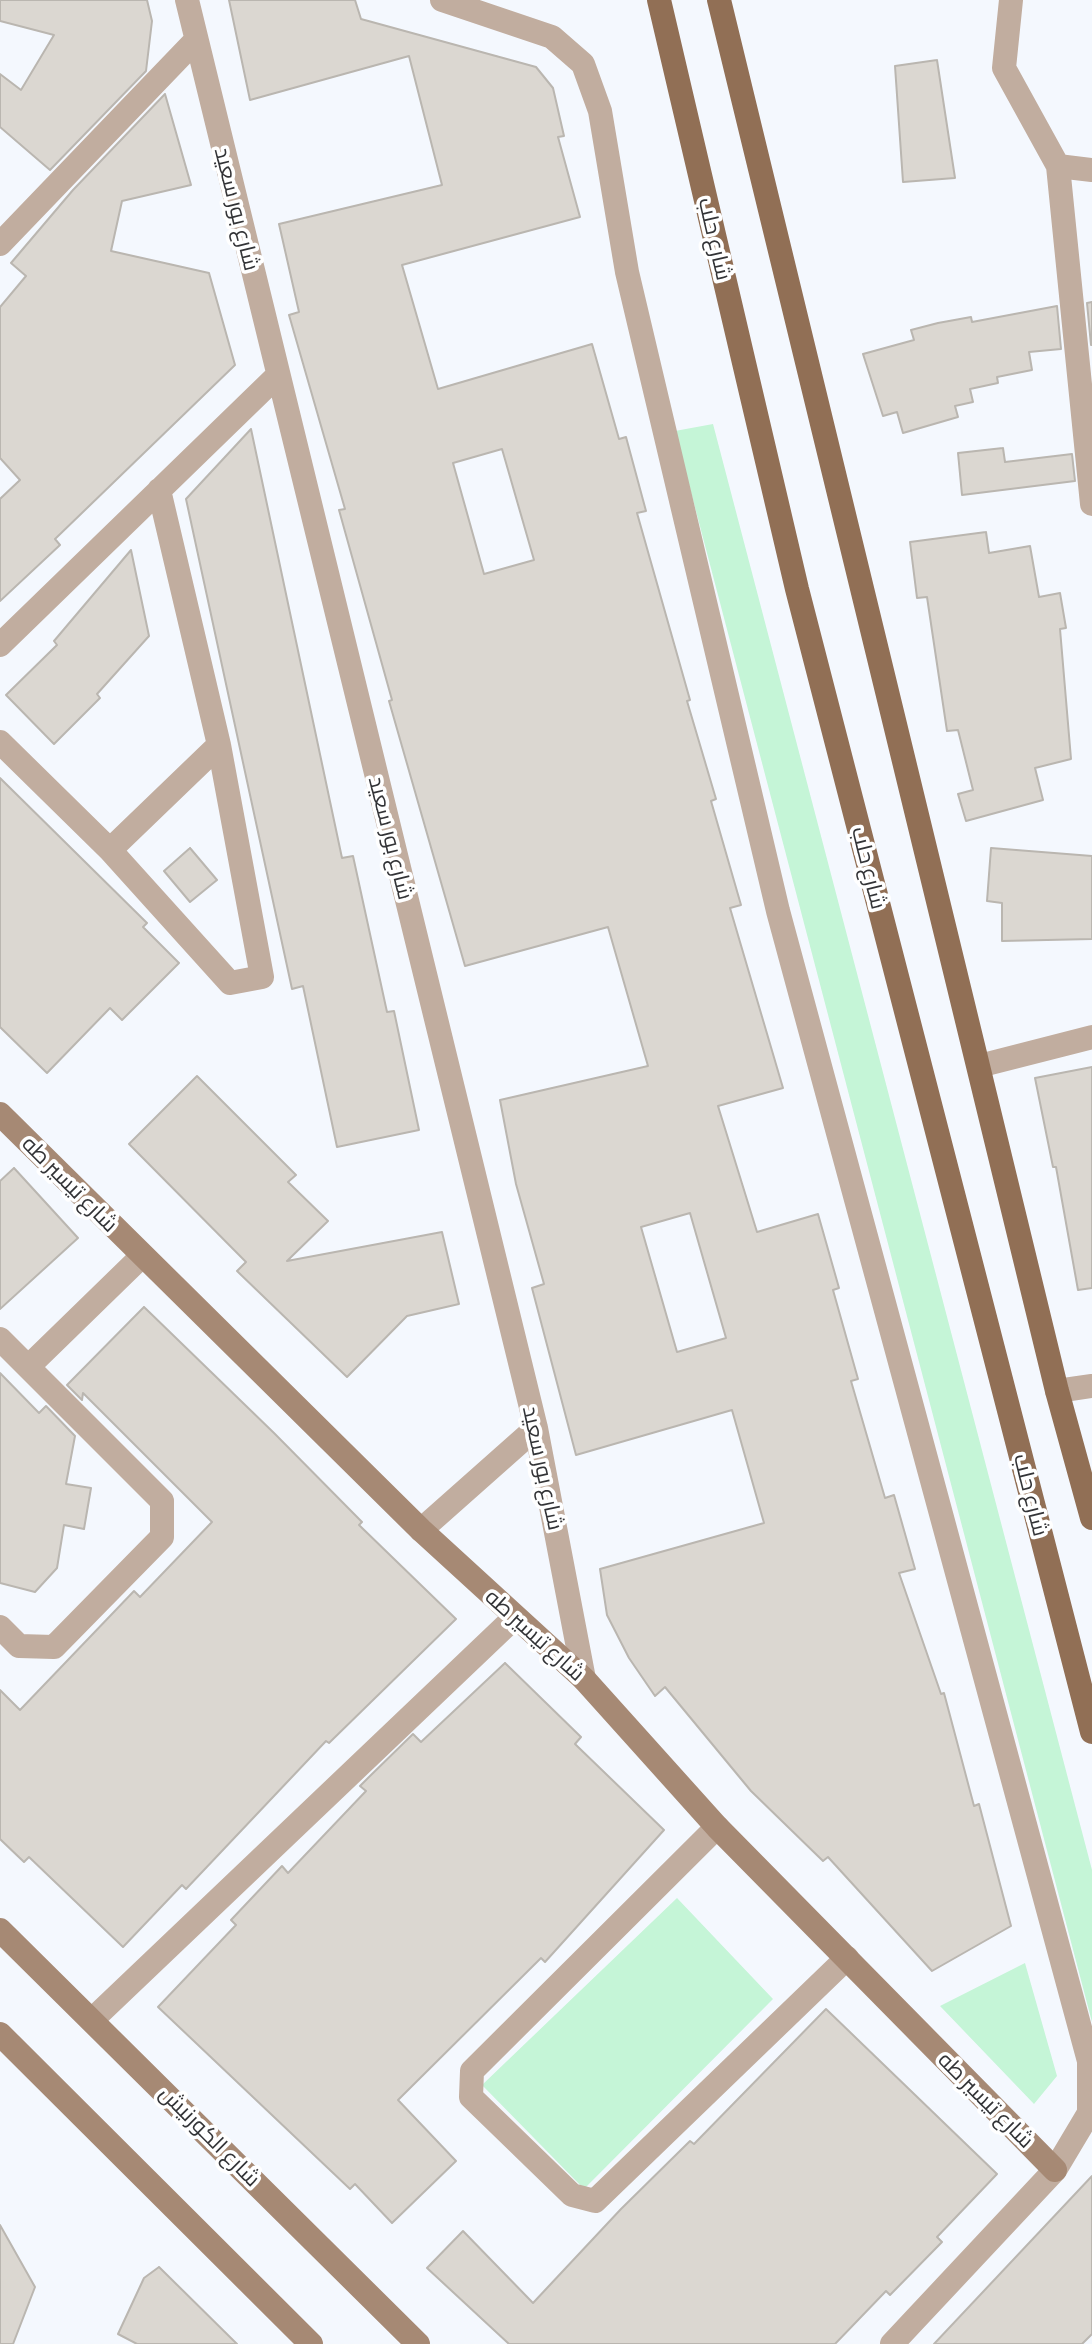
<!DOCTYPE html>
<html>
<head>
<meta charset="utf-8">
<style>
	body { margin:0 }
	canvas { display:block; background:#f4f8fe }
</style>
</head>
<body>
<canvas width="1092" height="2344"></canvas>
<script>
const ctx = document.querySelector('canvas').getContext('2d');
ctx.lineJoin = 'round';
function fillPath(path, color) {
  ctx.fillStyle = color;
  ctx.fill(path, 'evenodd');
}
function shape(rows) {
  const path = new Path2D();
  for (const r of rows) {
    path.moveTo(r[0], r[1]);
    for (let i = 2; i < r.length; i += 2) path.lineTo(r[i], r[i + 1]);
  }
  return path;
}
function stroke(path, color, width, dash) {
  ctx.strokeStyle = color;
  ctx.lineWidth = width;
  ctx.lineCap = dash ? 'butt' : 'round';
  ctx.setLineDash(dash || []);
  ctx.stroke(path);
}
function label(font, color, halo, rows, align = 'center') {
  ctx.font = font + ' Barlow,Cairo,sans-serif';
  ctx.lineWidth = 7;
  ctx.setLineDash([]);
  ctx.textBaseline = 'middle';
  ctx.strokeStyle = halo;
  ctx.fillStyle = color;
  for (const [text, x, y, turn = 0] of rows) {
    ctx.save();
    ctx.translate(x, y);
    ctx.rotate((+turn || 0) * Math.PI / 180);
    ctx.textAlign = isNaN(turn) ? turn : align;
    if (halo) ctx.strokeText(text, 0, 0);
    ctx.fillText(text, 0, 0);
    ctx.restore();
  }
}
fillPath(shape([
	[713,424,1092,1870,1092,2022,675,431],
	[677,1898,773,1999,584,2189,482,2085],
	[1025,1963,1057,2076,1034,2104,940,2006]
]), '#c5f5d7');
const building = shape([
	[0,0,147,0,152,21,146,71,50,170,0,127,0,74,21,90,54,35,0,21,0,0],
	[229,0,355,0,361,19,536,67,553,88,564,136,558,137,580,217,402,265,438,389,592,344,619,439,626,437,646,511,637,513,690,700,687,701,716,799,711,801,741,905,730,908,783,1088,718,1106,757,1232,818,1214,839,1288,833,1290,858,1379,851,1381,885,1498,894,1495,915,1569,899,1573,941,1694,944,1693,974,1806,979,1804,1011,1926,932,1971,828,1857,823,1861,751,1791,665,1687,655,1696,629,1658,607,1615,600,1569,764,1523,732,1410,576,1455,532,1288,544,1284,516,1184,500,1100,648,1066,608,927,465,966,389,701,392,700,339,510,345,509,289,315,299,312,279,224,442,185,409,56,250,100,229,0],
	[502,449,534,560,484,574,453,463,502,449],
	[690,1213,726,1338,677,1352,641,1227,690,1213],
	[937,60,955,178,903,182,895,66,937,60],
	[165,94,191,185,122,201,111,251,209,273,235,365,55,539,60,545,0,601,0,499,20,480,0,458,0,307,26,276,11,263,73,190,165,94],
	[1092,302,1092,345,1091,345,1087,303,1092,302],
	[1057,306,1061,349,1029,352,1032,370,997,377,998,383,970,389,973,402,955,406,958,417,903,433,897,412,883,416,863,354,914,340,911,330,938,323,971,317,972,322,1057,306],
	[251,429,342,858,353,856,387,1012,394,1011,419,1130,337,1147,303,986,292,989,186,499,251,429],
	[1003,448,1005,462,1072,454,1075,481,962,495,958,453,1003,448],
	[986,532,989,553,1030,546,1039,597,1060,593,1066,628,1060,629,1071,759,1035,768,1043,800,966,821,958,794,973,790,958,730,947,731,927,597,917,598,910,542,986,532],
	[131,550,149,636,97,694,100,698,54,744,6,695,57,645,54,641,131,550],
	[0,778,147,923,143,927,179,963,122,1020,110,1008,47,1073,0,1027,0,778],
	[190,848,217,880,190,902,164,871,190,848],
	[991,848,1092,856,1092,939,1002,941,1002,903,987,901,991,848],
	[1092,1067,1092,1288,1078,1290,1056,1167,1053,1167,1035,1078,1092,1067],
	[197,1076,296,1175,288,1182,328,1221,287,1261,442,1232,459,1304,407,1316,347,1377,237,1271,246,1262,129,1144,197,1076],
	[14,1168,78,1238,0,1309,0,1181,14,1168],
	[144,1307,274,1433,362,1522,359,1525,456,1619,329,1743,326,1741,186,1889,182,1885,123,1947,29,1857,24,1862,0,1839,0,1690,20,1710,134,1591,140,1597,212,1522,83,1393,82,1400,67,1385,144,1307],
	[0,1373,39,1413,46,1406,75,1436,66,1484,91,1488,84,1529,64,1525,57,1568,35,1592,0,1583,0,1373],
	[505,1663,581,1737,575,1744,664,1830,545,1962,541,1958,398,2100,456,2161,392,2223,355,2184,350,2189,158,2007,236,1925,231,1920,282,1866,288,1873,366,1791,360,1786,370,1776,413,1734,421,1742,505,1663],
	[826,2009,997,2174,937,2237,942,2242,890,2295,886,2291,835,2344,509,2344,427,2268,463,2231,533,2303,621,2209,690,2141,694,2144,826,2009],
	[1092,2176,1092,2334,1082,2344,934,2344,1092,2176],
	[0,2225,35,2287,13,2344,0,2344,0,2225],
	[159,2267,237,2344,137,2344,118,2334,144,2278,159,2267]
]);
fillPath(building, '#dbd7d1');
stroke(building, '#bab6b0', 2);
stroke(shape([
	[187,0,536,1428,584,1679],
	[442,0,552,37,583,64,600,111,627,272,778,911,1089,2061,1089,2113,1055,2170,892,2344],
	[1011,0,1004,68,1058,166,1092,170],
	[1058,166,1092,504],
	[0,244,196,40],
	[0,645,278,375],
	[0,742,110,850,230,983,262,977,219,745,159,490],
	[110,850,219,745],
	[979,1066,1092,1037],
	[0,1339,162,1501,162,1537,54,1647,19,1646,0,1627],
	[28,1367,142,1256],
	[1057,1391,1092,1386],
	[421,1530,536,1428],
	[717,1827,472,2071,471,2097,572,2195,595,2201,847,1958],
	[93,2019,515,1617]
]), '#c1ad9f', 24);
stroke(shape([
	[0,1114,421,1530,584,1679,717,1827,1055,2170],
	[0,1930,418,2344],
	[0,2034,311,2344]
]), '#a68974', 24);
stroke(shape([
	[659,0,797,589,1092,1732],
	[719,0,1057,1391,1092,1518]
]), '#916f55', 24);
label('22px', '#333437', '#fff', [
	["شارع بور سعيد",237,209,76],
	["شارع حلب",715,239,77],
	["شارع بور سعيد",391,838,76],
	["شارع حلب",869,868,76],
	["شارع تيسير طه",70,1184,45],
	["شارع بور سعيد",543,1468,78],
	["شارع حلب",1031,1495,76],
	["شارع تيسير طه",535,1635,42],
	["شارع تيسير طه",986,2100,45],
	["شارع الكورنيش",210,2136,45]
]);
</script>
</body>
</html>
